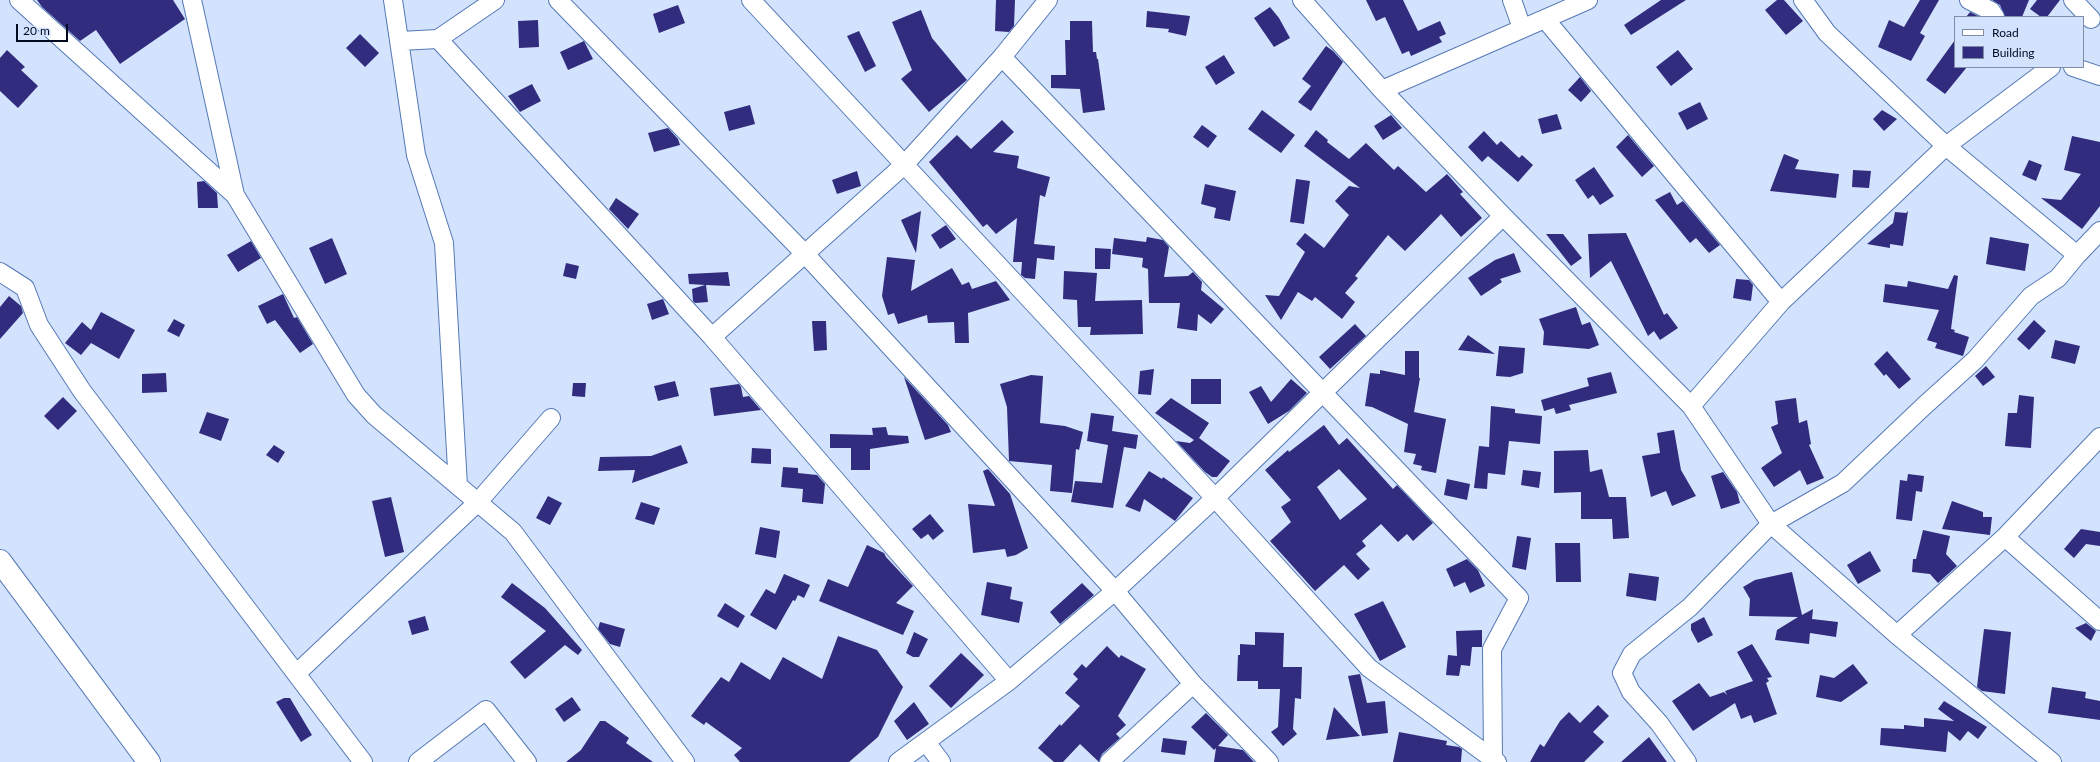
<!DOCTYPE html>
<html>
<head>
<meta charset="utf-8">
<style>
	body { margin:0 }
	#map { position:relative; width:2100px; height:762px; overflow:hidden; background:#d3e3fe; font-family:Lato,sans-serif }
	canvas { display:block }
	.legend { position:absolute; left:1954px; top:16px; width:130px; height:52px; box-sizing:border-box; background:#d3e3fe; border:1px solid #7f8ca5; margin:0; padding:5px 7px; list-style:none; font-size:12px; color:#010a20 }
	.legend li { display:flex; align-items:center; gap:8px; height:20px }
	.legend b { width:20px; border:1px solid #7f8ca5 }
	.scale { position:absolute; left:16px; top:24px; width:52px; height:18px; box-sizing:border-box; border:2px solid #010a20; border-top:0; padding-left:5px; font-size:12px; line-height:14px; white-space:nowrap; color:#010a20; -webkit-text-stroke:3px #d3e3fe; paint-order:stroke }
</style>
</head>
<body>
<div id="map">
<canvas width="2100" height="762"></canvas>
<ul class="legend">
<li><b style="height:5px;background:#fff"></b>Road</li>
<li><b style="height:11px;background:#322c7e"></b>Building</li>
</ul>
<div class="scale">20 m</div>
</div>
<script>
const ctx = document.querySelector('canvas').getContext('2d');
ctx.lineJoin = 'round';
function fillPath(path, color) {
  ctx.fillStyle = color;
  ctx.fill(path, 'evenodd');
}
function shape(rows) {
  const path = new Path2D();
  for (const r of rows) {
    path.moveTo(r[0], r[1]);
    for (let i = 2; i < r.length; i += 2) path.lineTo(r[i], r[i + 1]);
  }
  return path;
}
function stroke(path, color, width, dash) {
  ctx.strokeStyle = color;
  ctx.lineWidth = width;
  ctx.lineCap = dash ? 'butt' : 'round';
  ctx.setLineDash(dash || []);
  ctx.stroke(path);
}
fillPath(shape([
	[37,0,173,0,185,19,120,64,96,30,80,41,42,7],
	[996,0,1015,0,1014,26,1009,32,995,31],
	[1366,0,1403,0,1418,31,1440,21,1446,34,1439,37,1442,42,1411,56,1409,51,1402,54,1385,17,1376,21],
	[1661,0,1686,0,1631,35,1624,25],
	[1777,0,1784,0,1803,21,1786,35,1765,10],
	[1920,0,1939,0,1920,33,1925,36,1911,61,1878,47,1889,20,1904,27],
	[1992,0,2029,0,2022,17,2005,17,2000,5],
	[2037,0,2060,0,2047,17,2041,17,2030,9],
	[678,5,685,23,659,33,653,14],
	[1270,7,1279,18,1290,38,1274,47,1254,18],
	[921,10,932,38,967,80,929,112,901,79,912,70,892,22],
	[1147,11,1190,16,1186,36,1168,32,1169,29,1146,27],
	[1970,12,1980,17,1966,17],
	[538,20,539,47,519,48,518,21],
	[1070,21,1092,21,1093,52,1096,52,1097,59,1098,59,1105,110,1083,113,1080,89,1051,88,1051,75,1066,75,1065,40,1070,40],
	[859,31,876,66,865,72,847,36],
	[360,34,379,53,365,67,346,48],
	[1955,40,1955,67,1967,67,1945,94,1926,80],
	[584,41,593,59,568,70,560,52],
	[1326,46,1333,51,1343,62,1311,111,1298,102,1311,86,1302,79],
	[7,50,25,67,21,70,38,86,18,108,0,91,0,58],
	[1678,50,1693,69,1671,86,1656,67],
	[1224,55,1235,73,1216,85,1205,67],
	[1580,77,1591,91,1581,102,1568,90],
	[532,84,541,101,520,112,508,96],
	[1700,102,1708,119,1687,130,1678,113],
	[750,105,755,124,729,131,724,112],
	[1262,110,1295,135,1281,153,1248,129],
	[1882,110,1897,119,1884,131,1873,119],
	[1557,114,1562,129,1542,134,1538,119],
	[1391,115,1402,128,1383,140,1374,126],
	[1002,120,1014,132,993,152,1019,156,1017,168,1050,177,1045,197,1040,195,1034,244,1055,246,1054,260,1037,258,1035,279,1025,278,1021,275,1022,262,1013,262,1017,218,996,234,987,224,983,227,929,162,957,135,971,149],
	[1202,125,1217,136,1208,148,1193,137],
	[668,128,678,139,680,145,654,152,648,133],
	[1316,130,1328,140,1327,142,1349,159,1366,143,1394,170,1398,166,1426,192,1447,174,1463,192,1460,194,1482,218,1461,237,1441,214,1405,251,1388,235,1355,276,1358,278,1345,293,1355,302,1342,319,1315,297,1312,301,1298,292,1281,320,1265,295,1279,296,1305,252,1296,244,1305,233,1324,248,1349,215,1335,201,1349,186,1360,188,1304,146],
	[1484,131,1497,145,1501,141,1519,158,1522,155,1533,165,1518,182,1488,156,1482,162,1468,147],
	[1628,135,1654,166,1642,177,1616,147],
	[2072,136,2100,142,2100,206,2082,229,2041,198,2061,200,2081,174,2064,170],
	[1784,154,1799,160,1795,169,1839,174,1836,198,1770,191],
	[2029,160,2042,165,2036,181,2022,175],
	[1594,167,1614,196,1600,205,1593,195,1588,199,1575,180],
	[1853,170,1871,171,1869,188,1852,187],
	[857,171,861,186,837,194,832,180],
	[1296,179,1310,181,1304,224,1290,222],
	[204,181,217,193,218,208,198,208,197,182],
	[1205,184,1236,191,1230,221,1214,218,1216,208,1201,204],
	[1670,192,1677,205,1683,201,1720,245,1709,253,1696,238,1690,243,1655,200],
	[616,198,639,214,628,229,609,209],
	[921,211,916,253,901,220],
	[1908,211,1903,246,1890,244,1890,248,1867,244,1893,223,1895,212,1906,213],
	[946,225,956,239,940,249,931,235],
	[1626,233,1664,315,1667,313,1678,328,1660,340,1654,331,1648,336,1611,261,1590,278,1588,234],
	[1546,234,1563,234,1582,258,1571,266],
	[1147,237,1163,240,1169,247,1164,277,1188,276,1193,272,1202,282,1201,290,1224,309,1211,324,1198,314,1197,331,1177,328,1180,303,1149,303,1148,269,1142,267,1143,258,1112,254,1114,238,1146,242],
	[1990,237,2029,244,2025,271,1986,264],
	[332,238,347,274,325,284,309,248],
	[251,241,261,258,238,272,227,255],
	[1095,248,1111,249,1110,269,1095,269],
	[1514,253,1521,272,1500,279,1502,282,1481,296,1468,278,1495,260],
	[887,257,915,260,911,291,952,268,962,285,969,282,972,289,996,281,1010,300,968,313,969,343,955,343,954,322,928,323,927,315,898,324,894,313,888,315,882,296],
	[566,263,579,266,576,279,563,276],
	[1064,271,1097,273,1095,301,1142,300,1143,334,1090,335,1091,327,1078,327,1077,300,1063,299],
	[728,272,730,286,706,285,708,302,695,303,693,301,692,289,705,285,689,284,688,274],
	[1954,275,1958,276,1951,329,1955,330,1954,332,1969,337,1963,356,1935,348,1937,343,1927,340,1939,310,1883,302,1885,284,1907,287,1908,281,1948,289],
	[1736,279,1749,280,1753,285,1751,301,1733,298],
	[283,294,294,318,297,317,313,344,300,353,275,320,267,324,258,306],
	[9,296,21,306,23,313,0,339,0,307],
	[663,299,669,314,652,320,647,304],
	[1576,307,1582,325,1590,322,1599,345,1589,349,1543,345,1544,332,1539,319],
	[101,312,135,330,119,359,91,343,81,355,65,343,82,322,91,330],
	[174,319,185,325,179,337,167,331],
	[2034,320,2046,331,2029,350,2017,339],
	[812,321,826,321,827,350,814,351],
	[1355,324,1366,336,1330,369,1319,357],
	[1468,335,1495,354,1458,350],
	[2055,340,2080,346,2075,364,2051,358],
	[1499,346,1525,348,1523,373,1510,377,1496,376],
	[1405,351,1419,351,1419,378,1420,378,1414,412,1446,419,1436,473,1421,470,1422,466,1413,464,1416,454,1404,452,1408,424,1372,407,1365,406,1370,373,1380,374,1380,370,1405,375],
	[1887,351,1911,379,1899,389,1886,374,1884,376,1874,364],
	[1986,366,1995,377,1983,386,1975,376],
	[1154,369,1151,395,1138,394,1140,371],
	[1611,372,1617,393,1569,405,1571,410,1556,414,1554,408,1544,411,1541,400,1589,386,1587,378],
	[166,373,167,392,142,393,142,374],
	[1031,375,1043,376,1040,423,1065,426,1083,432,1079,450,1076,449,1072,493,1050,491,1052,465,1009,461,1007,407,1000,384],
	[904,377,948,425,951,432,925,440],
	[1191,379,1221,379,1221,404,1191,404],
	[1291,379,1307,393,1289,411,1268,424,1249,392,1261,386,1271,402],
	[675,381,679,396,658,401,654,386],
	[573,383,586,383,585,397,572,396],
	[739,384,741,387,743,397,749,396,761,410,714,416,710,388],
	[2019,395,2034,397,2031,448,2005,446,2008,413,2017,413],
	[63,397,77,411,58,430,44,416],
	[1171,398,1209,423,1199,438,1230,461,1217,477,1212,477,1205,472,1176,441,1190,443,1194,440,1155,413],
	[1796,398,1799,423,1807,420,1811,444,1809,445,1824,478,1807,485,1800,470,1774,487,1761,468,1782,453,1771,427,1778,424,1775,401],
	[1491,406,1515,409,1515,413,1542,416,1540,444,1509,441,1505,475,1488,473,1487,489,1474,488,1479,446,1489,447],
	[207,412,229,419,221,441,199,433],
	[1091,413,1114,416,1112,431,1138,435,1136,449,1124,447,1113,508,1071,502,1075,481,1102,483,1108,445,1087,441],
	[1324,425,1339,445,1347,438,1393,489,1397,485,1433,523,1413,541,1407,534,1398,542,1381,524,1362,541,1366,546,1356,554,1370,569,1358,580,1344,565,1315,591,1270,541,1291,522,1281,507,1291,500,1265,470,1288,450,1289,452],
	[1339,469,1367,499,1340,520,1317,487],
	[886,427,888,435,908,436,909,443,870,449,870,470,851,470,851,448,830,448,830,434,873,435,872,428],
	[1674,430,1681,470,1696,496,1672,506,1666,491,1651,497,1642,456,1660,453,1657,433],
	[274,445,285,452,278,463,266,455],
	[681,445,688,463,632,483,635,470,598,471,600,457,651,456],
	[752,448,771,449,771,464,751,463],
	[1588,450,1590,472,1602,469,1609,497,1626,497,1629,538,1613,539,1612,519,1581,519,1581,492,1554,493,1554,451],
	[783,467,798,468,798,473,817,475,825,484,823,504,802,502,803,489,781,487],
	[988,469,1010,494,1028,548,1016,555,1007,557,1005,549,973,553,968,504,995,506,983,471],
	[1523,470,1541,472,1539,488,1521,485],
	[1149,471,1162,479,1163,477,1193,498,1175,521,1144,499,1140,512,1125,506],
	[1723,472,1737,492,1740,503,1721,509,1711,476],
	[1908,474,1924,476,1922,492,1916,491,1912,521,1896,519,1900,480,1907,481],
	[1447,479,1470,484,1467,500,1444,495],
	[548,496,562,503,550,525,536,518],
	[391,497,404,552,385,557,372,501],
	[1952,501,1983,512,1983,517,1992,517,1990,535,1942,529],
	[641,502,660,508,654,525,635,519],
	[930,514,944,531,933,540,928,534,921,539,912,529],
	[760,527,780,531,776,558,755,554],
	[2081,529,2100,532,2100,546,2086,544,2074,558,2064,549],
	[1923,530,1950,536,1946,554,1957,566,1938,583,1930,574,1912,572,1913,559,1916,559],
	[1517,536,1531,538,1526,570,1512,567],
	[1555,543,1580,543,1581,582,1556,582],
	[867,545,884,553,886,557,913,586,896,603,914,611,903,635,819,601,828,579,848,587],
	[1870,551,1881,571,1858,584,1847,565],
	[1467,559,1478,570,1485,586,1470,593,1465,582,1454,587,1446,569],
	[1792,572,1802,615,1813,609,1812,619,1838,622,1836,637,1810,633,1809,644,1775,640,1777,630,1798,617,1749,616,1750,599,1743,587,1755,580],
	[1629,573,1659,577,1656,601,1626,596],
	[784,574,810,585,804,598,798,595,795,601,793,600,776,630,750,615,766,589,775,594],
	[987,582,1012,587,1010,599,1023,602,1019,623,981,615],
	[512,583,545,608,582,650,578,655,565,645,525,679,510,662,546,631,501,597],
	[1082,583,1094,595,1060,624,1050,612],
	[1383,601,1406,647,1380,661,1354,614],
	[725,603,745,616,738,628,717,616],
	[425,616,429,630,412,635,408,621],
	[1704,617,1713,635,1698,643,1691,630,1691,624],
	[600,622,625,629,620,647,610,644,598,629],
	[2086,623,2096,631,2091,641,2075,628],
	[1984,629,2011,632,2005,694,1982,691,1977,687],
	[1482,630,1482,647,1472,647,1470,666,1461,665,1459,676,1446,675,1448,655,1457,656,1456,631],
	[914,632,928,639,919,657,913,657,906,653],
	[1255,632,1284,633,1283,667,1302,667,1301,699,1295,698,1293,729,1297,734,1283,746,1271,732,1278,727,1280,689,1258,689,1258,681,1237,681,1238,655,1240,655,1240,644,1255,645],
	[838,636,877,650,903,687,878,737,849,762,740,762,734,755,742,748,706,722,704,725,691,716,721,677,729,682,741,662,770,680,783,657,822,679],
	[1752,644,1772,677,1767,678,1769,681,1766,683,1777,714,1754,723,1751,715,1741,719,1735,703,1693,731,1672,701,1699,683,1710,697,1724,692,1727,695,1725,691,1753,681,1737,652],
	[1107,646,1119,658,1121,655,1146,669,1118,716,1126,725,1116,734,1120,738,1102,754,1099,762,1080,744,1063,762,1054,762,1038,748,1060,724,1061,726,1080,706,1065,693,1078,679,1073,674,1082,664,1086,668],
	[961,653,984,675,951,708,929,686],
	[1853,664,1868,683,1841,702,1816,697,1820,675,1834,678],
	[1360,674,1367,703,1385,701,1388,733,1362,736,1348,676],
	[2052,687,2086,692,2085,698,2100,701,2100,720,2048,713],
	[572,697,581,710,564,722,555,709],
	[284,698,290,698,312,735,301,742,276,702],
	[1944,701,1987,727,1978,739,1968,731,1960,741,1948,731,1946,752,1880,745,1881,728,1904,729,1904,725,1924,727,1924,718,1954,721,1938,709],
	[914,702,929,724,907,740,894,721],
	[1598,705,1609,716,1593,732,1604,742,1584,762,1530,762,1540,744,1544,747,1560,721,1569,712,1580,723],
	[1334,707,1360,736,1326,740],
	[1206,713,1228,735,1218,746,1243,750,1254,762,1214,762,1216,748,1214,750,1191,727],
	[600,721,605,721,629,738,626,743,653,762,566,762,581,750],
	[1399,732,1447,741,1446,745,1459,747,1462,749,1461,762,1393,762],
	[1649,737,1667,762,1621,762],
	[1163,738,1187,741,1185,755,1161,752]
]), '#322c7e');
const minor = shape([
	[19,0,235,195,356,395,374,415,513,532,685,762],
	[192,0,235,195],
	[393,0,416,155,444,243,458,486],
	[558,0,806,255,1115,591,1193,684,1269,762],
	[751,0,1215,498,1369,668,1497,762],
	[1302,0,1382,90,1503,216,1691,406,1771,524,1897,635,2052,762],
	[1512,0,1522,28],
	[1803,0,1827,33,1946,146,2077,255,2100,231],
	[1969,0,1991,11,1995,17],
	[2073,0,2091,19],
	[1545,19,1781,302],
	[438,39,712,337,1009,681],
	[400,41,438,39,495,0],
	[1002,57,1519,598,1492,649,1493,760],
	[2073,67,2100,76],
	[1382,90,1588,0],
	[0,272,25,288,39,325,82,391,363,762],
	[712,337,904,165,1002,57,1048,0],
	[1691,406,1781,302,1946,146,2051,67],
	[2005,537,2100,621],
	[1897,635,2005,537,2100,437],
	[297,673,478,502,551,418],
	[926,742,941,762],
	[418,762,486,710,527,762],
	[898,762,1009,681,1115,591,1215,498,1503,216],
	[1109,762,1193,684],
	[1687,762,1659,723,1631,692,1622,673,1632,654,1690,607,1771,524,1843,483,1924,406,1975,360,2031,296,2058,278,2077,255]
]);
const major = shape([
	[0,561,149,762]
]);
stroke(minor, '#5579b5', 20);
stroke(major, '#5579b5', 24);
stroke(minor, '#fff', 18);
stroke(major, '#fff', 22);
</script>
</body>
</html>
